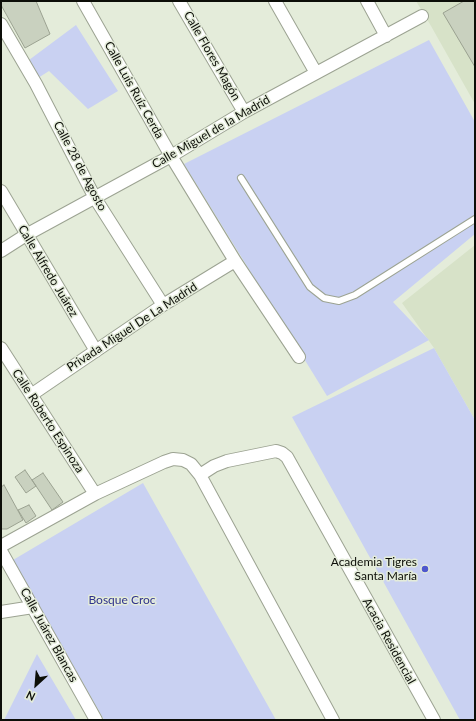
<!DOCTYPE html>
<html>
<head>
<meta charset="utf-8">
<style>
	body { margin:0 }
	#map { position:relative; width:476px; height:721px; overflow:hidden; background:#e4ecda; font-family:Lato,sans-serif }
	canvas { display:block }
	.frame { position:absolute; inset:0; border:2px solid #0c0e08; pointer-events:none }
	.north { position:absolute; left:16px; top:665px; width:40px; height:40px; -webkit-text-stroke:3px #e4ecda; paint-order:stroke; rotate:206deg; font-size:11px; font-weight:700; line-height:16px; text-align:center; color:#0c0e08 }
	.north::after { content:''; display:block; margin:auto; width:14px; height:18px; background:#0c0e08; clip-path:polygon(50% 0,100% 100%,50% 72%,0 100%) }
</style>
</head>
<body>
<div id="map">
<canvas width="476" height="721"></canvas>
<div class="frame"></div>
<div class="north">N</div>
</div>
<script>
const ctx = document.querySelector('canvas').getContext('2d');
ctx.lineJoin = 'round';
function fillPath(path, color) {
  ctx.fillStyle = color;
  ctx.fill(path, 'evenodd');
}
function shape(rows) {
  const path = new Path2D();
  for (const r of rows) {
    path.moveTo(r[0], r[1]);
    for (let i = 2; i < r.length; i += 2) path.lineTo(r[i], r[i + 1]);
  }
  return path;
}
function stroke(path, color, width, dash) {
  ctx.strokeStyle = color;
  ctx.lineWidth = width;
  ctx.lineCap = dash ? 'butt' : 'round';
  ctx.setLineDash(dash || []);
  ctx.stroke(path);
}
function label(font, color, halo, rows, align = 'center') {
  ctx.font = font + ' Lato,sans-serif';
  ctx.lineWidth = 3;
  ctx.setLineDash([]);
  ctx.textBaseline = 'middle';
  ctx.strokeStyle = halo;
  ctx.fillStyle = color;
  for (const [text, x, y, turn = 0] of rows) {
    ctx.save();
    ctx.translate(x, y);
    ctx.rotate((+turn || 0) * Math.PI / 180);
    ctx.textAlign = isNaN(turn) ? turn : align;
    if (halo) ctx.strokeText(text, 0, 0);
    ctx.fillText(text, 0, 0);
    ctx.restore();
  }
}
fillPath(shape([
	[416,1,475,1,475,104,431,26],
	[475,245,475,420,434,348,402,303]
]), '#d7e2c8');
fillPath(shape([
	[76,25,118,91,88,109,49,71,38,78,29,60],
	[429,40,475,122,475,234,393,302,429,340,327,396,184,164],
	[434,348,475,420,475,720,460,720,292,417],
	[143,483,276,720,104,720,13,560],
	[37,654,76,720,4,720]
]), '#c9d1f2');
const building = shape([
	[3,1,36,1,50,34,25,48,1,5,1,2,3,1],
	[464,1,475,1,475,67,443,13,464,1],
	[25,470,36,486,26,493,15,477,25,470],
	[43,473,63,502,52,510,32,480,43,473],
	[4,485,23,520,7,529,1,529,1,487,4,485],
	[29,505,36,516,26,523,18,510,29,505]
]);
fillPath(building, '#c9d1bf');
stroke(building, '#9ba291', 1);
const service = shape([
	[241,178,310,287,324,298,339,301,355,295,475,219]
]);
const minor = shape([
	[83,1,171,156,235,261,299,357],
	[179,1,244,112],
	[275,1,316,73],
	[367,1,386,36],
	[1,24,36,84,95,198,163,305],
	[1,191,96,351],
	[1,251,26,235,171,156,244,112,422,16],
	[1,348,95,494],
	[31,395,163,305,235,261],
	[200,475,214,466,227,461,276,451,282,453,287,457,434,720],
	[1,546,95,494,164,462,173,459,183,460,191,464,200,475,333,720],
	[1,551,96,720],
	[1,612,33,607]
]);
stroke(service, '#9ca392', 8);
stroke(minor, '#9ca392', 14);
stroke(service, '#fff', 6);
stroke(minor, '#fff', 12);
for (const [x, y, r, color] of [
	[425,569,4,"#4e57cd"]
]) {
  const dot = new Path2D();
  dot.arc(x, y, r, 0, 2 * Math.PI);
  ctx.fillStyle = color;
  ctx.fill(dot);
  stroke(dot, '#e4ecda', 1.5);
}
label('12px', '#0c0e08', '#e4ecda', [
	["Calle Flores Magón",212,56,60],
	["Calle Luis Ruíz Cerda",134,90,61],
	["Calle Miguel de la Madrid",211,132,-30],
	["Calle 28 de Agosto",80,166,62],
	["Calle Alfredo Juárez",48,271,59],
	["Privada Miguel De La Madrid",132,327,-33],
	["Calle Roberto Espinoza",48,421,57],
	["Calle Juárez Blancas",49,635,61],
	["Acacia Residencial",389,641,61]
]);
label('12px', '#0c0e08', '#e4ecda', [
	["Academia Tigres",417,562],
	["Santa María",417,576]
], 'right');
label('12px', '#2f328d', '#e4ecda', [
	["Bosque Croc",122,600]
]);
</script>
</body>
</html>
